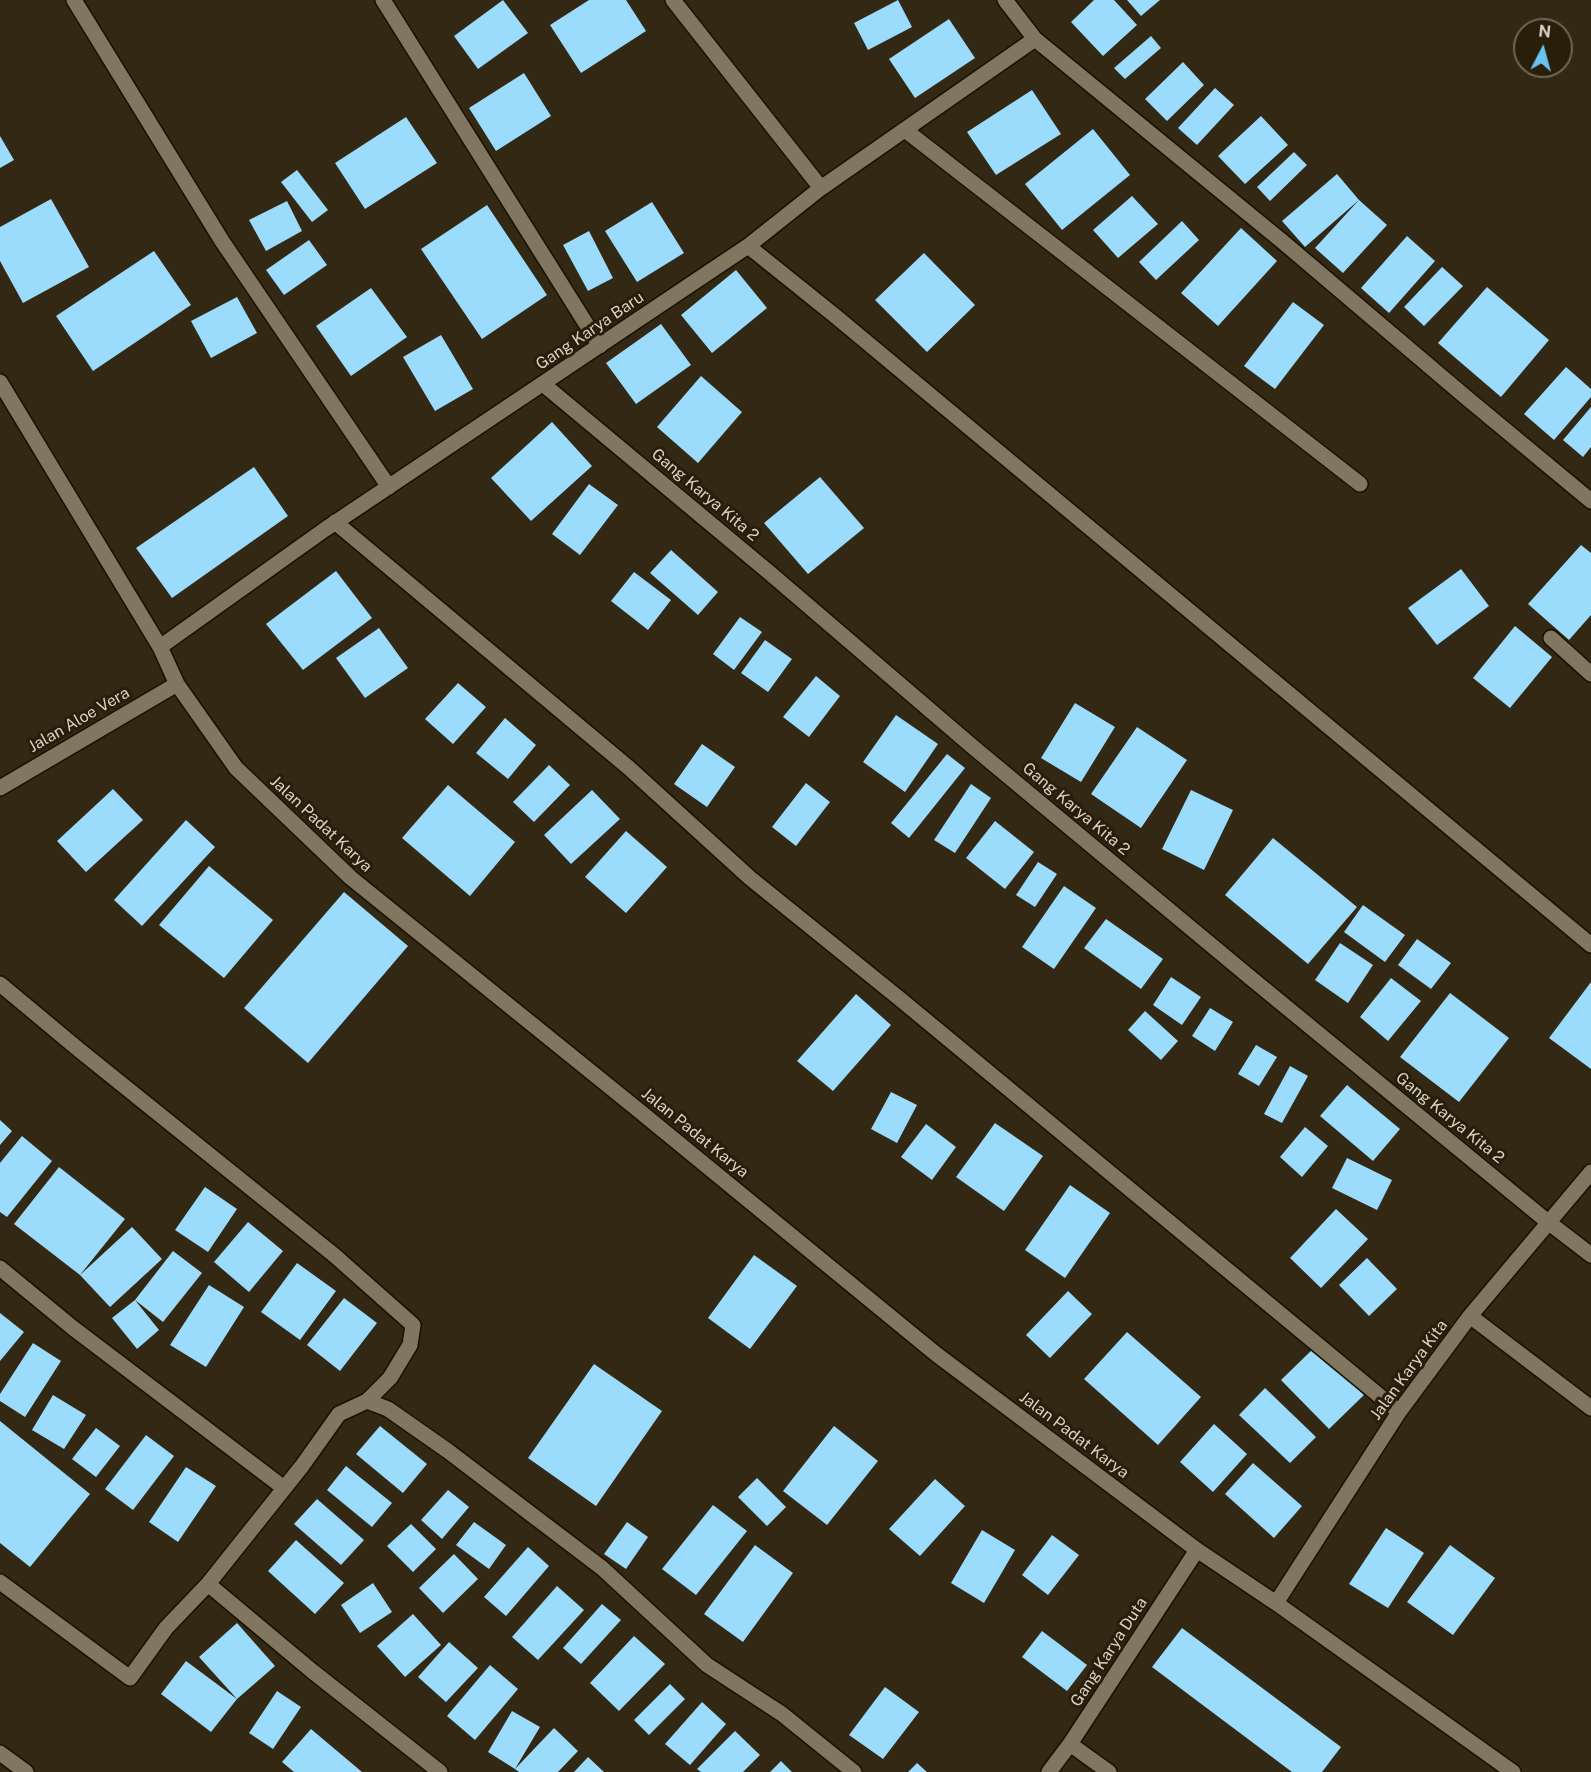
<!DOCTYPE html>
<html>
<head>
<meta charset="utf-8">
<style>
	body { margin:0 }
	#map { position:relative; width:1591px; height:1772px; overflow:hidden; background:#322814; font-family:"Public Sans",sans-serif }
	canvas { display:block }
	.north { position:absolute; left:1513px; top:18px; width:60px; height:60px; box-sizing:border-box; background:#281e0a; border:2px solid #6f6656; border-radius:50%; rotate:6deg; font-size:16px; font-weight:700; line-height:24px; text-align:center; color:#d9d3c7 }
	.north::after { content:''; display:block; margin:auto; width:21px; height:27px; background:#66c4ef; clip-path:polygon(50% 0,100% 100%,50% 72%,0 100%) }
</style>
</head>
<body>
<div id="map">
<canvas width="1591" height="1772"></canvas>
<div class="north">N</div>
</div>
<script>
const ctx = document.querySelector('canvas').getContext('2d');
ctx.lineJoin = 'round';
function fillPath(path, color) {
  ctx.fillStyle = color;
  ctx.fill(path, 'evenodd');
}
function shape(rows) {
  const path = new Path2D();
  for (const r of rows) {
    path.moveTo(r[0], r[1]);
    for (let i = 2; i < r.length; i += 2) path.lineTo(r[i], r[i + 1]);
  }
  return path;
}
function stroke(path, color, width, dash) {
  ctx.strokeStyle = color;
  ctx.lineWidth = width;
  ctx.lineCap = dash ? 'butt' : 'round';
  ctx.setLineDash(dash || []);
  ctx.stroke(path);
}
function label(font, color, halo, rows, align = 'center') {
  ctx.font = font + ' "Public Sans",sans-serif';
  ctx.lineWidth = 6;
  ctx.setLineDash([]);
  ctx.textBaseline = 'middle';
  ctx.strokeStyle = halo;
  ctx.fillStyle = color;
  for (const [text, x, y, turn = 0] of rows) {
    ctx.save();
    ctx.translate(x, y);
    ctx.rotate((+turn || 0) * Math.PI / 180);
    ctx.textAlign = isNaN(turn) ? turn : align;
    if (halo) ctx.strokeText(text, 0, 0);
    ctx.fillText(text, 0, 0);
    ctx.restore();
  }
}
fillPath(shape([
	[503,0,528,33,478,69,454,36],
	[589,0,626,0,646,31,581,73,550,25],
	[898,0,912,27,868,50,854,23],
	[1094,0,1114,0,1137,25,1103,56,1071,22],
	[1127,0,1160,0,1141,16],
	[949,19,975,58,915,98,889,59],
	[1151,36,1161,48,1125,79,1114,68],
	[1183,62,1204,85,1167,121,1145,99],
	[524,73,551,116,496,151,469,108],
	[1215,88,1234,105,1197,145,1178,128],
	[1032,90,1061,134,996,175,967,132],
	[1261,116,1288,145,1245,184,1218,156],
	[406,117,437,163,365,209,335,163],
	[1093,129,1130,175,1062,230,1025,184],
	[0,136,14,160,0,168],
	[1294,152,1307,165,1270,201,1257,187],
	[297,170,328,210,312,222,281,182],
	[1337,174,1359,200,1387,225,1343,273,1315,248,1359,200,1305,247,1282,221],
	[1132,196,1158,224,1118,258,1093,230],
	[51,199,89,267,23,303,0,261,0,227],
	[287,201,302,231,266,251,249,220],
	[652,202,684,253,637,282,605,231],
	[487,205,547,295,482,339,421,249],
	[1182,221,1199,240,1156,280,1139,262],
	[1241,228,1277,261,1218,326,1181,293],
	[589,231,613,278,588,291,563,245],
	[1407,236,1435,261,1389,313,1361,288],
	[309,240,327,265,284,295,266,270],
	[154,251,191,305,93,371,56,316],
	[924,253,975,305,927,352,875,300],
	[1442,267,1463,286,1424,326,1404,307],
	[736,270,767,308,712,353,681,315],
	[1487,287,1549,340,1501,397,1438,343],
	[371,288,407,337,351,376,316,326],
	[237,297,257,333,211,358,191,321],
	[1293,302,1324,325,1275,389,1244,366],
	[661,324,691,365,636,404,606,363],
	[441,335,473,389,435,411,403,357],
	[1566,367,1591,389,1591,397,1554,440,1524,414],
	[701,376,742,412,698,463,657,427],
	[1591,407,1591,447,1583,457,1563,440],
	[552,422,592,466,531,521,491,478],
	[254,467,288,516,172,598,136,548],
	[820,477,864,528,808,574,764,523],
	[589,484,618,505,580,555,552,534],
	[1581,545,1591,553,1591,615,1569,640,1528,604],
	[671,550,718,592,698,615,650,573],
	[1461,569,1489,606,1437,645,1408,608],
	[336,571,372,618,303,670,266,624],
	[634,572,671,600,648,630,611,601],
	[740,617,762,632,734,670,713,654],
	[1515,626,1552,657,1510,708,1473,678],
	[379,628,408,668,365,698,336,658],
	[765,640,792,659,768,692,741,673],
	[816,676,840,696,809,737,783,717],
	[458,683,486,707,453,744,425,719],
	[1075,703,1115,727,1081,782,1041,758],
	[896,715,938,744,905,792,863,762],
	[505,718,536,745,508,779,476,753],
	[1137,727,1187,760,1141,828,1091,794],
	[702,744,735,767,707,807,674,784],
	[947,754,965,768,909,838,891,823],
	[549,765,570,785,534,822,513,802],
	[806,783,830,802,796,846,772,827],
	[971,784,991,798,955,853,934,840],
	[448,785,515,842,470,896,402,838],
	[113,789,143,820,86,872,57,841],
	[592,790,620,819,571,864,544,835],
	[1191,790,1233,810,1204,870,1162,849],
	[186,820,215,847,142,926,114,900],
	[995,821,1034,852,1005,889,966,858],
	[626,831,667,867,626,913,585,877],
	[1273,838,1357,907,1308,964,1225,895],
	[1038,862,1057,874,1035,907,1016,895],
	[209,866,273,920,224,978,159,925],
	[1064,886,1096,908,1054,969,1022,947],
	[344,892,408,946,308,1063,244,1008],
	[1363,905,1405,935,1385,962,1344,932],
	[1106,919,1163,959,1141,989,1084,948],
	[1417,939,1451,963,1431,989,1398,965],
	[1340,943,1373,965,1348,1003,1315,980],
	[1171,977,1201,997,1182,1025,1153,1005],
	[1391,978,1421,1001,1388,1041,1360,1017],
	[1591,982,1591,1069,1549,1038],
	[1450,993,1509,1038,1459,1102,1400,1057],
	[856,994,891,1025,833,1091,797,1061],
	[1210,1008,1233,1022,1215,1051,1192,1036],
	[1145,1011,1178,1041,1161,1060,1128,1030],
	[1256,1045,1277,1057,1259,1086,1238,1074],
	[1290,1066,1308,1076,1282,1123,1264,1114],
	[1347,1085,1400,1129,1373,1161,1320,1116],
	[891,1092,917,1105,897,1143,871,1129],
	[0,1120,12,1131,0,1145],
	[995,1123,1043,1156,1004,1211,956,1177],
	[926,1124,956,1147,932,1180,901,1157],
	[1305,1127,1328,1146,1302,1177,1280,1157],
	[22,1136,52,1161,7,1217,0,1212,0,1163],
	[1347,1158,1392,1180,1377,1210,1332,1188],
	[59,1167,125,1219,80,1275,14,1224],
	[1070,1185,1110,1213,1065,1278,1025,1250],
	[205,1187,237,1209,208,1252,175,1230],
	[1336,1209,1368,1239,1321,1288,1290,1258],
	[248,1222,283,1251,249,1292,214,1262],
	[132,1227,162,1259,110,1307,80,1275],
	[173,1251,202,1273,163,1322,135,1300],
	[754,1255,797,1286,750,1349,708,1318],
	[1367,1258,1397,1289,1369,1316,1339,1285],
	[297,1263,336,1291,300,1340,261,1312],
	[209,1285,244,1307,206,1367,170,1345],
	[1068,1291,1092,1314,1050,1358,1026,1335],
	[344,1298,377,1323,340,1371,307,1345],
	[135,1300,159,1330,137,1349,112,1318],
	[0,1313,24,1332,0,1361],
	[1127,1332,1201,1397,1158,1445,1084,1379],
	[33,1343,61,1361,25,1417,0,1401,0,1394],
	[1315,1347,1364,1395,1329,1429,1281,1380],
	[594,1364,662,1411,596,1506,528,1458],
	[1265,1388,1316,1437,1290,1463,1239,1415],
	[53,1395,86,1415,64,1449,32,1430],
	[0,1421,90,1494,30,1567,0,1543],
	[1214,1424,1247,1454,1213,1492,1180,1462],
	[380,1426,427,1464,403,1493,356,1454],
	[834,1426,878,1461,827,1525,783,1491],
	[96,1428,120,1446,96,1477,72,1459],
	[146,1435,174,1456,133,1510,105,1489],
	[1253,1463,1302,1506,1274,1538,1225,1494],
	[346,1466,392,1503,372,1527,327,1490],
	[186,1467,216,1486,178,1542,149,1522],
	[757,1478,786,1507,767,1526,738,1497],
	[935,1479,965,1506,920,1556,889,1529],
	[448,1490,469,1507,442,1539,421,1520],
	[317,1499,364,1540,341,1565,294,1524],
	[713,1505,747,1531,696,1595,662,1569],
	[474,1522,506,1545,489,1569,456,1545],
	[627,1522,648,1537,626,1569,604,1554],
	[411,1524,436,1549,413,1572,387,1546],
	[1386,1528,1424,1553,1388,1608,1349,1584],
	[982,1530,1015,1550,984,1603,951,1583],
	[1052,1535,1079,1555,1048,1595,1022,1575],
	[296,1540,344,1583,315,1614,268,1571],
	[755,1545,793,1573,743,1642,704,1614],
	[1450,1545,1495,1578,1453,1635,1407,1602],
	[528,1547,549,1566,506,1616,484,1597],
	[454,1554,478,1579,443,1613,419,1588],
	[373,1583,392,1612,360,1633,341,1605],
	[557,1586,584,1610,538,1660,512,1637],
	[602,1604,621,1620,581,1664,563,1648],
	[413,1614,441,1645,405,1677,377,1646],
	[237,1623,275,1666,237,1699,211,1732,161,1694,186,1661,237,1699,199,1657],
	[1182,1628,1341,1747,1322,1772,1292,1772,1152,1667],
	[1042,1631,1087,1665,1067,1691,1022,1657],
	[634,1636,665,1664,619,1711,590,1683],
	[449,1642,478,1668,446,1702,418,1677],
	[490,1665,518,1689,475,1740,447,1716],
	[670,1684,685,1699,649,1735,634,1720],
	[885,1687,919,1712,883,1759,849,1735],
	[277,1691,301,1707,273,1749,249,1733],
	[702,1702,726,1724,690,1765,665,1744],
	[512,1711,540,1727,515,1769,488,1752],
	[554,1728,578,1751,558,1772,519,1772,515,1769],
	[311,1729,362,1772,294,1772,282,1762],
	[735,1731,760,1755,743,1772,701,1772,697,1769],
	[588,1757,604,1772,574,1772],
	[781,1761,792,1772,770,1772],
	[917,1763,927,1772,908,1772]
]), '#9bdcfc');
const minor = shape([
	[74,0,222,241,389,487],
	[383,0,600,346],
	[673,0,821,188],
	[1005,0,1035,39,1283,242,1468,399,1591,501],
	[905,130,1360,484],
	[748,246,834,315,1591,945],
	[0,382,160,647,177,684,236,768,351,878,637,1109,936,1354,1197,1550,1276,1603,1513,1772],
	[543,384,771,574,973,747,1252,979,1548,1222,1591,1255],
	[335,522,629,768,750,878,900,999,1399,1412],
	[1551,638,1591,674],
	[160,647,324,530,748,246,821,188,1035,39],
	[0,788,177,684],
	[0,984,78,1049,334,1255,413,1325,410,1345,390,1378,367,1401],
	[0,1268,73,1328,284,1488],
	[1470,1316,1591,1408],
	[0,1582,130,1678,166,1628,208,1584,302,1466,339,1414,367,1401,388,1409,448,1451,602,1568,707,1665,782,1714,854,1772],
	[208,1584,312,1671,440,1772],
	[1276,1603,1399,1412,1470,1316,1591,1172],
	[1070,1744,1109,1772],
	[0,1753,26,1772],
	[1049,1772,1070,1744,1197,1550]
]);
stroke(minor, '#191101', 18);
stroke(minor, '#81765f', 15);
label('16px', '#d9d3c7', '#281e0a', [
	["Gang Karya Baru",590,331,-34],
	["Gang Karya Kita 2",705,495,40],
	["Jalan Aloe Vera",79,720,-30],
	["Gang Karya Kita 2",1076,809,40],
	["Jalan Padat Karya",321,824,43],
	["Gang Karya Kita 2",1450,1118,39],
	["Jalan Padat Karya",695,1133,39],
	["Jalan Karya Kita",1409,1370,-54],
	["Jalan Padat Karya",1074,1435,37],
	["Gang Karya Duta",1109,1652,-57]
]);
</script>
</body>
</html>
